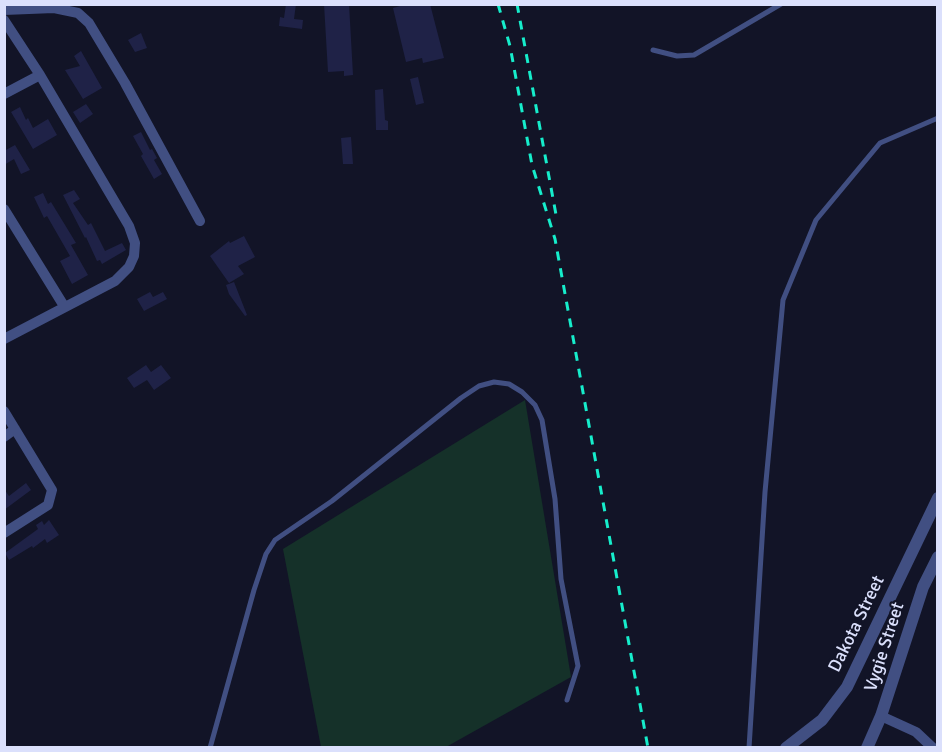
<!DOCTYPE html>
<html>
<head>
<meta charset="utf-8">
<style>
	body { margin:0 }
	#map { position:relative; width:942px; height:752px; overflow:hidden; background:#121427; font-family:Signika,sans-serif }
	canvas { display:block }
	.frame { position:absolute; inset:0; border:6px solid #dbe0fc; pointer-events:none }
</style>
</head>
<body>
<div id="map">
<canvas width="942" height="752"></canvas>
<div class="frame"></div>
</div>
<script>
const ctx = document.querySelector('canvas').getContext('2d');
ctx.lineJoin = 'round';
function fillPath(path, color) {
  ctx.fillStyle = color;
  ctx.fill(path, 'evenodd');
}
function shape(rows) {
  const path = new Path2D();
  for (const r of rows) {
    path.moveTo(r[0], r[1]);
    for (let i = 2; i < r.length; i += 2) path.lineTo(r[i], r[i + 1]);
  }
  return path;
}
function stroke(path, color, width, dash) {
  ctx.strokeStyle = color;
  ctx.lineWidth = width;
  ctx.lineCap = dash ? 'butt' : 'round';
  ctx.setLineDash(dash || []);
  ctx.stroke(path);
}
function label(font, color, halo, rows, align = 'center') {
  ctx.font = font + ' Signika,sans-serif';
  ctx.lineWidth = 4.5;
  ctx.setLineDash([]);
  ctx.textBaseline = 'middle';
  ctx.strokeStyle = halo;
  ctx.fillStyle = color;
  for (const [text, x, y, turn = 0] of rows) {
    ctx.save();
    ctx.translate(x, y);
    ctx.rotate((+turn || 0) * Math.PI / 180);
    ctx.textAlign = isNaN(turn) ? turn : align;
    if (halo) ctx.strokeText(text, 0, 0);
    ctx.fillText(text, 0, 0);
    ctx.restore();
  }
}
fillPath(shape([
	[525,400,571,677,446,747,321,747,283,549]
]), '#153129');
fillPath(shape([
	[286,4,296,4,294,19,303,20,302,29,279,26,280,17,284,18],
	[324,4,349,4,353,75,344,76,344,71,328,72],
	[407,4,430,4,444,58,423,63,422,58,406,62,393,8],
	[141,33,147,48,135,52,128,40],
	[81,51,102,88,83,99,65,70,80,66,74,56],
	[418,77,424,103,416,105,410,79],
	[383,89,385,120,388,121,388,130,376,130,375,90],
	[86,104,93,114,80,123,73,112],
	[20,107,26,120,28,118,33,128,48,119,57,135,33,149,11,112],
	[141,132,150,150,152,149,157,158,154,160,162,174,154,179,141,156,143,154,133,136],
	[351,137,353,164,343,164,341,138],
	[15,145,30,170,21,174,14,159,4,165,4,151],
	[74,190,80,199,73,203,88,225,91,223,105,251,122,243,126,250,102,264,100,260,97,261,86,237,85,238,63,195],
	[43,193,48,204,51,202,76,243,71,245,88,275,72,284,60,261,70,256,47,216,44,218,34,197],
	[244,236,255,257,238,266,244,274,229,283,210,256,229,241,230,243],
	[234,282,247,315,245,316,229,294,226,285],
	[150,292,153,297,163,292,167,299,144,311,137,299],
	[146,365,151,372,161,365,171,378,154,390,147,380,134,388,127,378],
	[26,483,31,490,4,510,4,489,9,496],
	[49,520,59,535,47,543,45,539,33,548,32,546,9,560,5,553,38,529,36,525,42,521,44,525]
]), '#1f2247');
stroke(shape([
	[653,50,677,56,694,55,781,4],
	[210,748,254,590,266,554,275,540,332,501,461,398,479,386,494,382,509,384,522,392,535,405,542,420,555,499,561,579,578,666,567,700],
	[749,748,765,492,783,300,816,220,880,143,938,118]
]), '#414f82', 5);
stroke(shape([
	[4,10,54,8,78,13,89,23,125,83,200,221],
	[4,20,40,75,129,226,135,243,134,256,129,267,115,281,4,339],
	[4,94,40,75],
	[4,209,64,306],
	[4,411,52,490,48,505,4,533],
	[4,437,15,429],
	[881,716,916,732,933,748]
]), '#414f82', 10);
stroke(shape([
	[786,748,822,720,847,687,938,498],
	[867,748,881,716,923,587,938,557]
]), '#414f82', 12);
stroke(shape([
	[498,4,510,46,532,165,555,239,648,748],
	[517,4,557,220]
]), '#16edcb', 3, [9, 8]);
label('18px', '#dbe0fc', '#121427', [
	["Dakota Street",857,624,-64],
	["Vygie Street",885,647,-72]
]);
</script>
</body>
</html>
